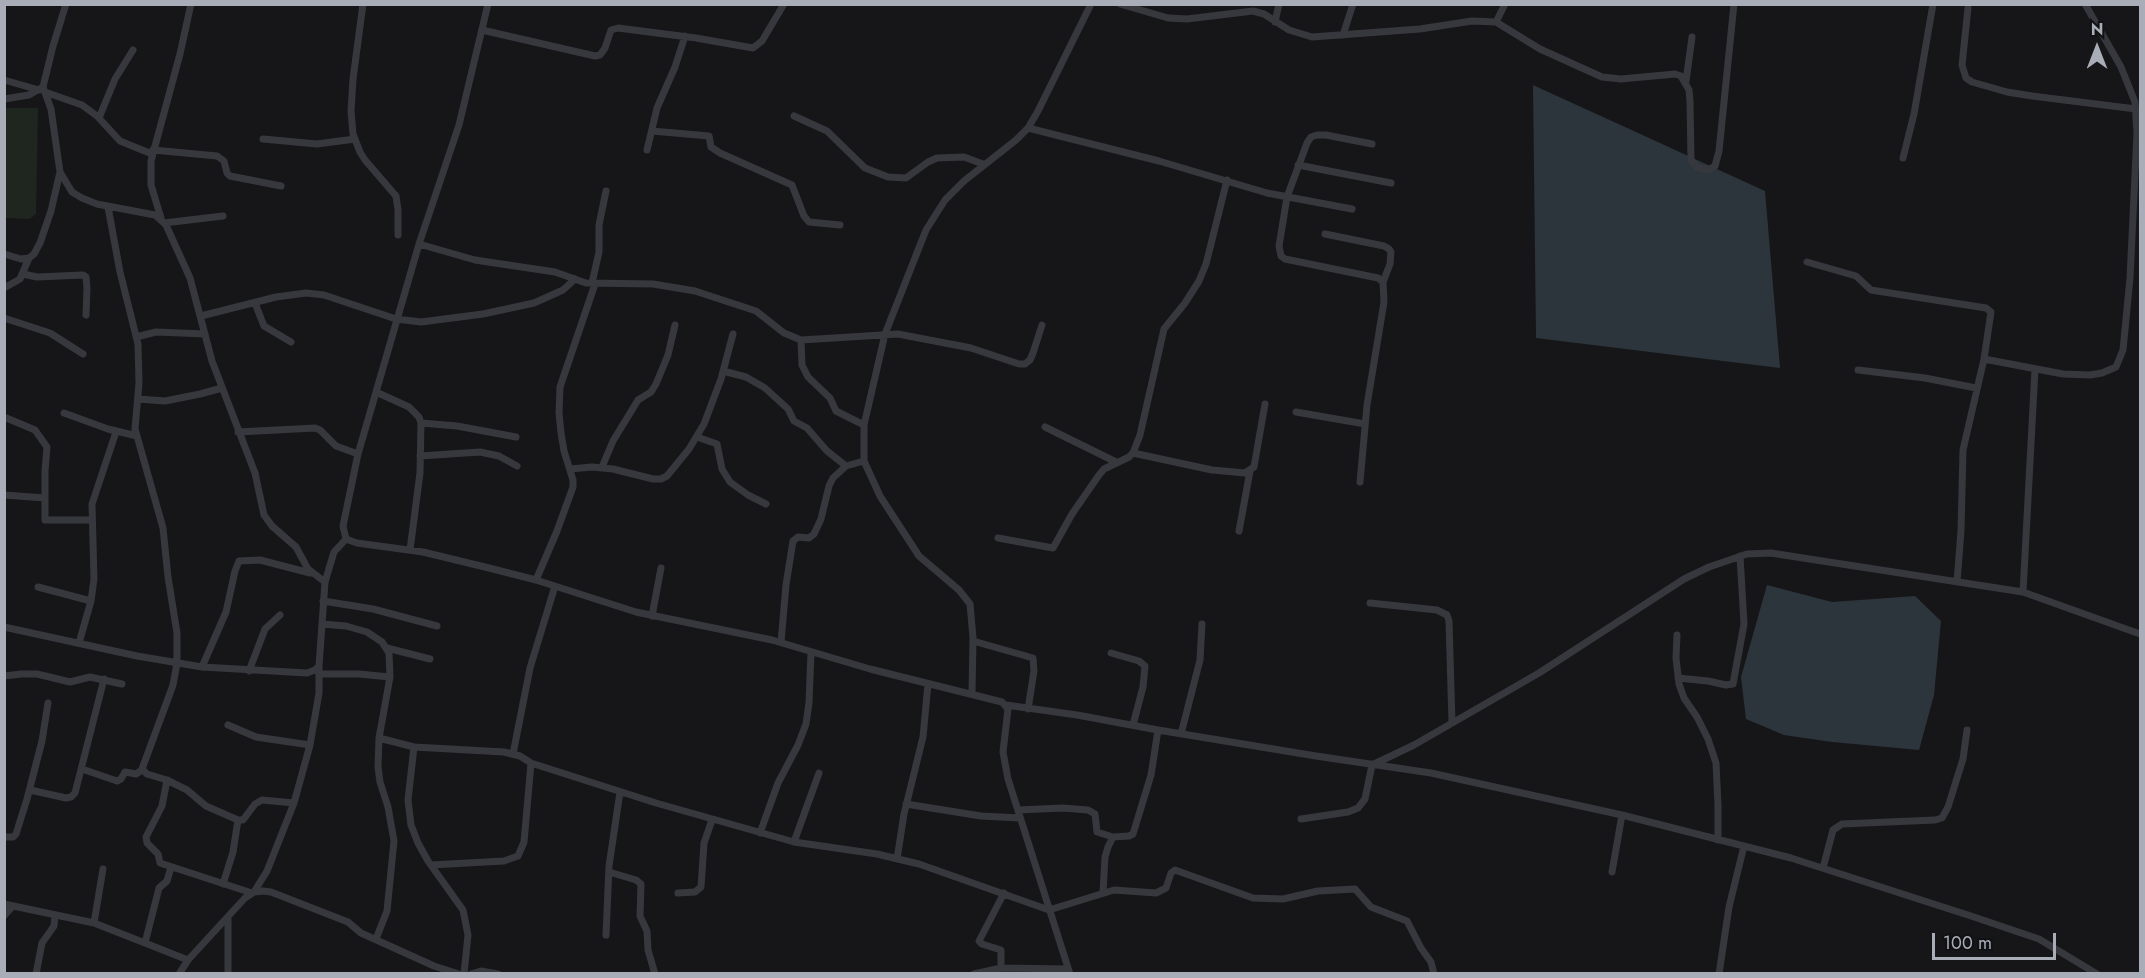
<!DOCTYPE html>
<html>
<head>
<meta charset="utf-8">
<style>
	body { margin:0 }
	#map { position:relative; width:2145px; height:978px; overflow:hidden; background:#161618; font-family:Jost,sans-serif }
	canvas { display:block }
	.frame { position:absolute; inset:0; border:6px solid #a8adb8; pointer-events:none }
	.north { position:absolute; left:2067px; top:18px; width:60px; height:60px; -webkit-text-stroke:4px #111113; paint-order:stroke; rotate:0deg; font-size:16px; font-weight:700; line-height:24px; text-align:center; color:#a8adb8 }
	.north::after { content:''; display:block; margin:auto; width:21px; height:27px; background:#a8adb8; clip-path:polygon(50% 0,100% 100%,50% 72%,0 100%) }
	.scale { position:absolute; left:1932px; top:933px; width:124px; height:27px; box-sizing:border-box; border:3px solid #a8adb8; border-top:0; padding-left:8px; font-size:18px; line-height:21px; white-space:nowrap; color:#a8adb8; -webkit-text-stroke:4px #111113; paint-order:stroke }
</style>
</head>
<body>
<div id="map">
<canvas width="2145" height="978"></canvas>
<div class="frame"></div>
<div class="north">N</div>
<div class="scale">100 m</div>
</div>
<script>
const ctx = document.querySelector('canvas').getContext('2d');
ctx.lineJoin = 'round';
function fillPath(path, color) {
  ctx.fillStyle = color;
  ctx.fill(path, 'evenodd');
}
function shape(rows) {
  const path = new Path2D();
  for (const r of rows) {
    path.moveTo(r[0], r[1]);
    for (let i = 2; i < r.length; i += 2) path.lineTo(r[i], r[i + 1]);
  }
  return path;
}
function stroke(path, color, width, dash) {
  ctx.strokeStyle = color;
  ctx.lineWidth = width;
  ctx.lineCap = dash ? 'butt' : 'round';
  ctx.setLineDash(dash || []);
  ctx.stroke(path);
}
fillPath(shape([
	[5,108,38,108,36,214,30,219,5,218]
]), '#1e261f');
fillPath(shape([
	[1533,85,1765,191,1780,368,1536,338],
	[1767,585,1832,602,1915,596,1941,621,1934,695,1919,750,1832,742,1784,735,1746,719,1741,677]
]), '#2c353c');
stroke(shape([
	[363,4,353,79,351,111,353,134,360,152,365,160,396,196,398,210,398,235],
	[488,4,459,125,419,244,358,454,343,526,346,539,357,543,423,552,489,568,536,580,636,612,772,640,870,669,1002,702,1008,709,1003,752,1008,779,1070,974],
	[1120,4,1168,18,1187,19,1253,11,1264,14,1289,30,1312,37,1420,29,1472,21,1496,22,1540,49,1602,77,1621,79,1675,74,1681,76,1689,90,1690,101,1691,160,1697,167,1708,170,1715,166,1719,151,1734,4],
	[1968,8,1962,65,1966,78,1972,82,2007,92,2032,96,2136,109],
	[1275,22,1279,4],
	[1496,22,1505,4],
	[482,30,595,56,600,55,605,48,611,30,618,28,696,38,753,48,762,41,784,4],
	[1343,35,1353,4],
	[4,80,39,90],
	[1686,81,1692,37],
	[43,87,51,109,60,172,72,192,82,198,97,204,155,215,166,225,190,278,212,361,255,473,264,515,272,526,296,547,308,569,325,582],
	[45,92,82,105,97,116,120,141,152,154],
	[4,99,29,95,43,87,53,46,66,4],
	[794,116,827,131,865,168,888,177,906,178,928,162,937,158,964,157,983,164],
	[99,118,115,79,133,50],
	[1028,128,1159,161,1267,193,1352,209],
	[652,131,709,136,711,147,720,153,792,185,804,216,809,222,840,225],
	[263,139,317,144,355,139],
	[153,150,217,156,224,161,227,173,230,176,281,186],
	[647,150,657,108,675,67,685,36],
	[1903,158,1914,114,1933,4],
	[1298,165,1391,183],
	[108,207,120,272,138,344,139,383,135,429,163,528,168,577,177,633,177,663,173,685,142,769,147,774,167,780,187,790,206,806,238,820],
	[161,218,151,185,151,161,180,54,191,4],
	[164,223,223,216],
	[1325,234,1384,246,1389,249,1391,252,1390,264,1383,282],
	[419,244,475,260,555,272,586,283,653,284,695,291,756,311,784,333,801,340,898,334,971,348,1019,364,1025,364,1030,360,1033,353,1042,325],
	[4,254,21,259,29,258,34,254,40,243,51,211,60,172],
	[1807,262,1856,276,1871,290,1986,308,1991,312,1984,359,1963,450,1961,531,1957,582],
	[23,274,37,277,83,275,86,277,87,288,86,315],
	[592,283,599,252,599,225,606,191],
	[4,288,20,279,29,258],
	[255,303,264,326,291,342],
	[201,316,276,297,306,293,324,295,396,319,421,322,483,314,534,303,563,290,575,279],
	[4,318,50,333,83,354],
	[136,337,156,332,205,334],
	[801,340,802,365,808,377,830,398,836,411,864,425],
	[1984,359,2063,374,2090,375,2102,373,2116,367,2123,350,2130,278,2137,133,2135,102,2121,67,2085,4],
	[1858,370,1925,378,1976,388],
	[723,371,746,377,765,388,788,409,794,421,807,428,827,451,846,466],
	[376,392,409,407,419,417,421,423,420,473,410,550],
	[138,399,165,401,200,394,222,388],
	[1296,412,1365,424],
	[64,413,108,429,137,436],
	[4,417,35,430,47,447,45,471,45,520,91,520],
	[421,423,457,426,516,437],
	[1045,427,1116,462],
	[238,432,315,428,320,430,336,446,358,454],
	[697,437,717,444,722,469,730,482,748,495,766,504],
	[1133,453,1212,470,1245,473,1254,467,1265,404],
	[420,456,480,452,499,456,517,466],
	[602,467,613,441,638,400,651,392,656,384,668,355,675,325],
	[570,469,592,467,613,469,653,479,661,479,667,476,689,449,704,424,721,379,733,334],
	[1360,482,1367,405,1384,302,1383,282,1378,278,1285,259,1281,256,1279,246,1287,197,1307,143,1311,137,1317,135,1326,135,1372,144],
	[4,495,45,498],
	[1239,531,1250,471],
	[998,538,1053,548,1072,514,1099,475,1104,469,1129,457,1133,453,1140,435,1164,329,1185,303,1199,281,1206,264,1227,180],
	[536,580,557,531,573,487,573,480,564,451,561,433,559,413,560,387,595,284],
	[38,587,91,601],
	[2023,592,2035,369],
	[323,601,373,609,437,626],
	[1370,603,1437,610,1447,615,1449,621,1452,723],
	[652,616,661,568],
	[322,624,346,626,367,632,382,642,389,653,390,677,379,738,378,767,380,782,388,807,394,841,387,911,376,939],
	[4,627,137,656,202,667,307,673,315,670,319,666,325,582,334,552,346,539],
	[1677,635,1676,658,1679,684,1684,698,1697,717,1708,739,1716,763,1718,805,1718,840],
	[973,641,1033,658,1034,671,1028,709],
	[781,642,786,585,793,541,798,537,809,538,814,534,821,519,829,486,833,478,846,466,864,461],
	[79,643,91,601,94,579,92,504,116,432],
	[387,648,430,659],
	[1111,653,1139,661,1145,666,1143,687,1133,725],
	[202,667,226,612,235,571,239,561,260,560,310,573],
	[249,671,265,629,280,615],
	[320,674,359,674,390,677],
	[4,676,21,674,37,674,70,682,90,677,122,684],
	[1678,678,1708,681,1726,685,1733,684,1744,624,1740,556],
	[972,694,973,638,970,604,959,590,919,556,880,496,864,461,864,425,885,334,926,230,945,200,964,181,1016,140,1028,128,1038,111,1091,4],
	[1006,705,1077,715,1158,730,1316,756,1431,773,1622,815,1791,858,1971,916,2039,939,2097,974],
	[228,725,256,737,310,745],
	[1181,734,1200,660,1202,624],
	[379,738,414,747,504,752,520,756,531,763,524,842,518,856,504,861,431,865],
	[414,747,408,800,411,825,418,843,428,861,463,910,468,935,464,974],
	[513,754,530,668,555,586],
	[531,763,656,803,794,842,877,854,919,864,1049,910,1114,890,1156,893,1166,888,1171,873,1175,870,1253,898,1283,899,1318,891,1355,889,1371,907,1407,921,1421,948,1431,962,1434,974],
	[82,769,117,781,121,779,125,772,136,774,142,770],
	[167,780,162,806,146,837,147,843,158,854,160,863,252,893],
	[30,790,66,798,71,797,75,793,104,679],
	[906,804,981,816,1020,818],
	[1018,810,1063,808,1088,810,1095,814,1097,832,1113,837],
	[1301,819,1348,812,1358,808,1365,799,1372,765,1414,745,1539,673,1684,579,1709,567,1747,554,1771,553,1790,556,2023,592,2140,634],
	[760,833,778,783,798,745,806,724,809,703,811,652],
	[4,837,13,837,16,834,27,799,42,741,48,703],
	[794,842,819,773],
	[897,859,904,814,923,737,928,684],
	[1823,868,1833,830,1842,824,1935,820,1942,818,1948,807,1963,759,1967,730],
	[609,872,636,880,641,884,640,916,647,931,648,950,655,974],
	[1612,872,1622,815],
	[223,884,233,852,238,820,243,820,255,804,262,800,294,803],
	[254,892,267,871,294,803,310,745,319,693,319,666],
	[1103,892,1105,857,1108,847,1113,837,1129,836,1133,834,1151,775,1158,730],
	[678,893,695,892,701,887,704,843,712,820],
	[4,904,94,923,145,943,159,888,167,881,171,867],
	[4,916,12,907],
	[228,918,228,974],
	[94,923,103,869],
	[606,935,609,866,620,792],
	[145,943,188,960],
	[1001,968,1001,950,982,944,979,941,1004,893],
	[36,974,42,943,54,926,55,915],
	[179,974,188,960,245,898,254,892,263,891,271,892,348,922,361,933,434,966,459,974],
	[471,974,481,971,498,974],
	[974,974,1001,968,1068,969],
	[1719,974,1729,907,1744,846]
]), '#37383d', 7);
</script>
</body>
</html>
